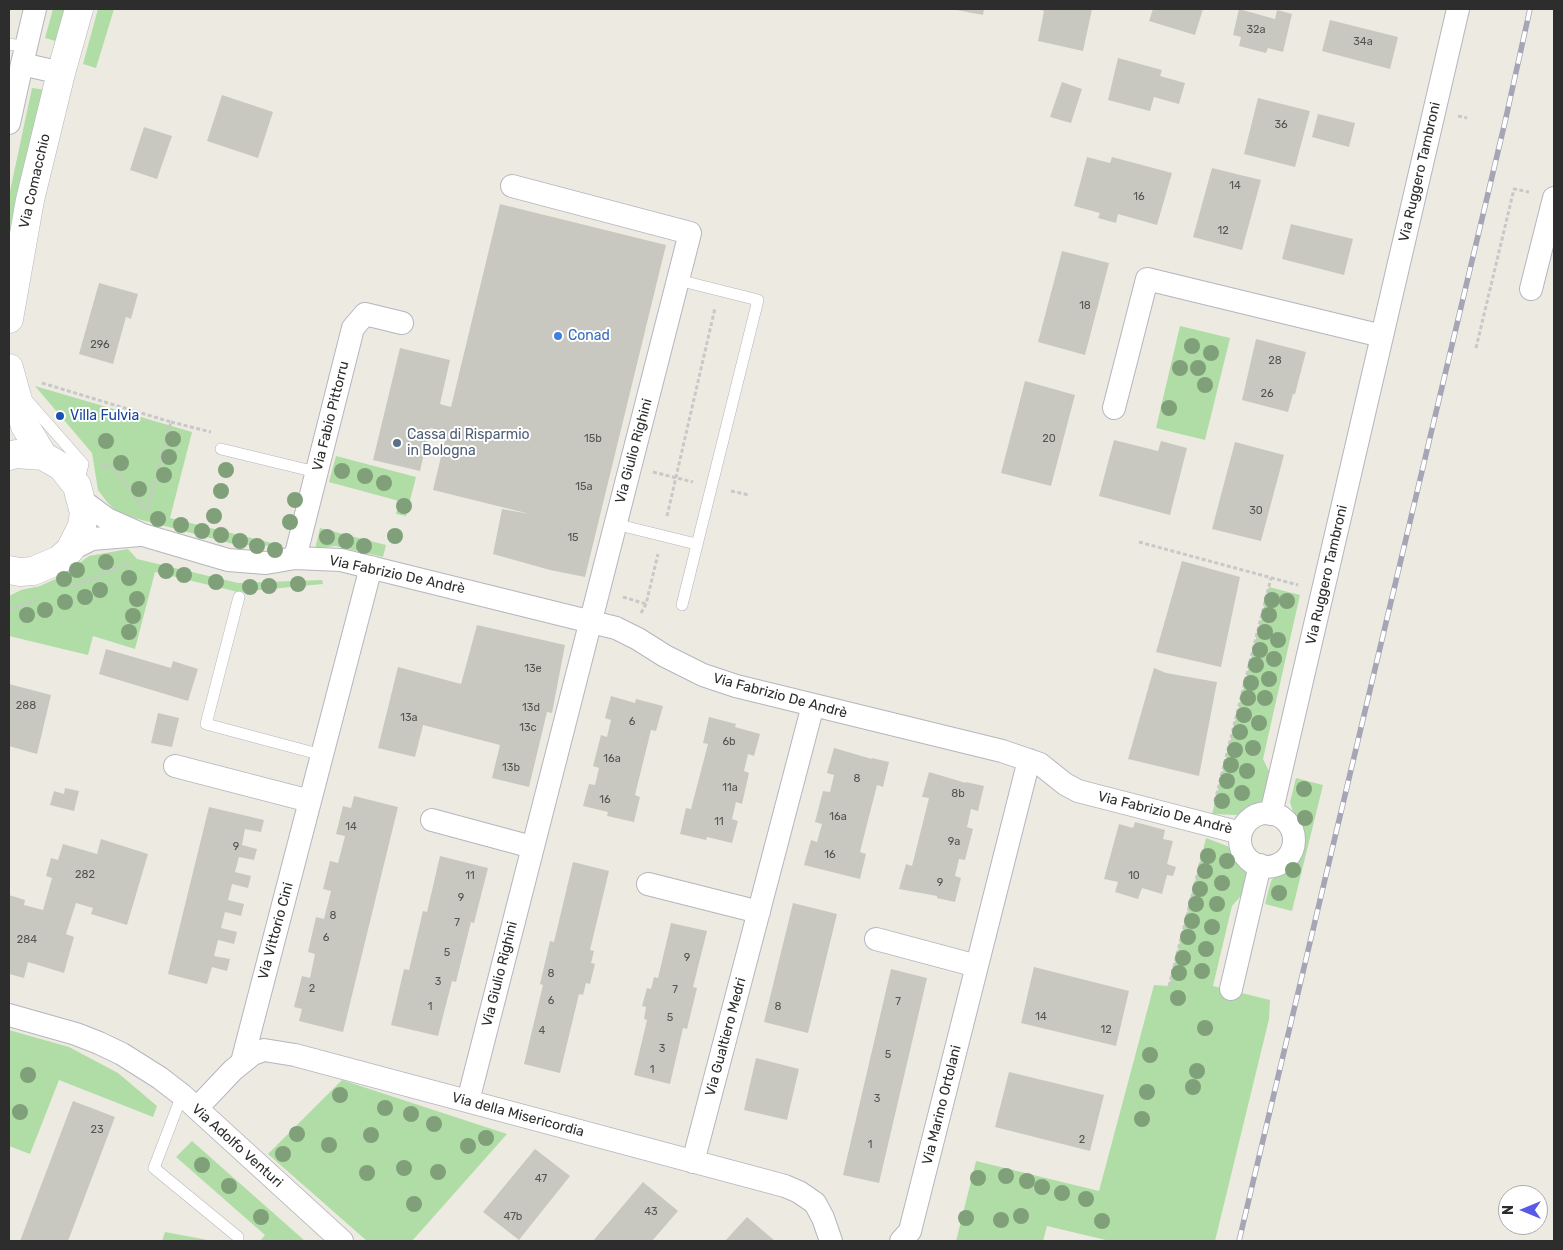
<!DOCTYPE html>
<html>
<head>
<meta charset="utf-8">
<style>
	body { margin:0 }
	#map { position:relative; width:1563px; height:1250px; overflow:hidden; background:#edeae2; font-family:Rubik,sans-serif }
	canvas { display:block }
	.frame { position:absolute; inset:0; border:10px solid #2d2d2d; pointer-events:none }
	.north { position:absolute; left:1498px; top:1185px; width:50px; height:50px; box-sizing:border-box; background:#fff; border:1px solid #ababab; border-radius:50%; rotate:270deg; font-size:14px; font-weight:700; line-height:20px; text-align:center; color:#2d2d2d }
	.north::after { content:''; display:block; margin:auto; width:18px; height:22px; background:#565ae6; clip-path:polygon(50% 0,100% 100%,50% 72%,0 100%) }
</style>
</head>
<body>
<div id="map">
<canvas width="1563" height="1250"></canvas>
<div class="frame"></div>
<div class="north">N</div>
</div>
<script>
const ctx = document.querySelector('canvas').getContext('2d');
ctx.lineJoin = 'round';
function fillPath(path, color) {
  ctx.fillStyle = color;
  ctx.fill(path, 'evenodd');
}
function shape(rows) {
  const path = new Path2D();
  for (const r of rows) {
    if (r.length === 3) {
      path.moveTo(r[0] + r[2], r[1]);
      path.arc(r[0], r[1], r[2], 0, 2 * Math.PI);
      continue;
    }
    path.moveTo(r[0], r[1]);
    for (let i = 2; i < r.length; i += 2) path.lineTo(r[i], r[i + 1]);
  }
  return path;
}
function stroke(path, color, width, dash) {
  ctx.strokeStyle = color;
  ctx.lineWidth = width;
  ctx.lineCap = dash ? 'butt' : 'round';
  ctx.setLineDash(dash || []);
  ctx.stroke(path);
}
function label(font, color, halo, rows, align = 'center') {
  ctx.font = font + ' Rubik,sans-serif';
  ctx.lineWidth = 4;
  ctx.setLineDash([]);
  ctx.textBaseline = 'middle';
  ctx.strokeStyle = halo;
  ctx.fillStyle = color;
  for (const [text, x, y, turn = 0] of rows) {
    ctx.save();
    ctx.translate(x, y);
    ctx.rotate((+turn || 0) * Math.PI / 180);
    ctx.textAlign = isNaN(turn) ? turn : align;
    if (halo) ctx.strokeText(text, 0, 0);
    ctx.fillText(text, 0, 0);
    ctx.restore();
  }
}
fillPath(shape([
	[53,9,69,9,59,42,45,38],
	[98,9,114,9,96,68,83,64],
	[32,88,46,90,9,263,9,196],
	[1180,326,1230,338,1205,440,1156,428],
	[35,386,192,432,170,518,284,546,237,545,119,514,107,502,98,490,92,453],
	[336,456,416,477,406,516,396,514,399,501,329,482],
	[320,528,386,545,383,557,335,546,315,549],
	[128,549,137,559,238,583,322,580,323,584,238,592,155,572,135,649,93,636,88,655,9,636,9,596,21,590,40,586,60,577,89,556],
	[1269,587,1300,595,1263,759,1269,771,1271,784,1267,797,1250,811,1236,815,1212,814],
	[1296,778,1323,785,1292,911,1265,904,1271,881,1277,874,1285,869,1298,850,1301,837,1290,802],
	[1206,838,1227,846,1235,851,1243,859,1250,879,1247,889,1232,906,1213,986,1270,1000,1269,1019,1215,1241,1110,1241,1047,1226,1043,1241,956,1241,976,1161,1099,1191,1154,985,1169,986],
	[9,1030,69,1047,118,1073,157,1106,153,1117,59,1080,30,1154,9,1146],
	[342,1080,507,1134,412,1241,367,1241,268,1154],
	[192,1141,305,1241,260,1241,265,1235,176,1157],
	[165,1232,213,1241,162,1241]
]), '#afdda5');
fillPath(shape([
	[951,9,984,9,983,15],
	[1037,9,1092,9,1083,51,1038,41,1044,11],
	[1153,9,1203,9,1195,35,1149,21],
	[1239,9,1275,19,1277,10,1292,14,1283,52,1268,48,1266,53,1239,46,1241,37,1233,35],
	[1330,20,1398,37,1390,69,1322,51],
	[1118,58,1162,70,1160,76,1185,83,1179,104,1154,97,1150,111,1108,100],
	[1062,82,1082,89,1071,123,1050,117],
	[222,95,273,112,258,158,207,141],
	[1258,98,1310,111,1295,167,1244,154],
	[1318,114,1355,123,1349,147,1312,137],
	[144,127,172,136,157,179,130,170],
	[1087,157,1110,163,1112,157,1172,173,1157,225,1118,214,1116,223,1098,218,1100,213,1074,206],
	[1212,168,1261,180,1242,250,1193,237],
	[500,204,666,245,585,577,550,570,493,554,502,509,530,514,433,490,447,432,430,428,420,471,373,460,400,348,450,360,440,404,451,407],
	[1291,224,1353,239,1344,275,1282,259],
	[1062,251,1109,263,1085,355,1038,342],
	[99,283,138,294,131,319,126,317,113,364,79,354],
	[1256,339,1306,352,1295,394,1293,394,1288,412,1242,400],
	[1025,381,1075,395,1051,486,1001,473],
	[1114,440,1158,451,1161,441,1187,448,1170,515,1099,496],
	[1235,442,1284,455,1261,541,1212,529],
	[1182,561,1240,577,1221,667,1156,652],
	[477,625,565,645,552,713,547,712,529,787,492,778,500,745,423,725,415,757,378,748,398,667,461,684],
	[106,649,171,668,173,661,198,669,188,701,99,674],
	[1154,668,1166,673,1217,682,1199,776,1128,759],
	[9,684,51,695,37,754,9,746],
	[611,696,635,703,636,699,663,706,656,731,651,730,635,795,640,797,634,822,607,816,608,812,583,806,589,784,595,785,599,768,593,766,601,735,607,737,611,720,605,718],
	[158,713,179,718,172,747,151,743],
	[709,717,736,724,735,727,760,734,754,756,748,754,744,771,749,773,742,804,736,802,732,819,738,821,732,843,707,837,706,840,680,834,686,808,691,809,708,744,703,743],
	[834,748,872,759,872,758,889,762,883,787,877,785,860,852,866,854,860,879,804,865,811,840,817,842,822,824,815,822,823,791,830,792,834,775,827,773],
	[929,772,966,783,966,782,984,786,978,811,971,809,967,827,973,829,965,860,959,859,955,876,961,878,955,902,937,898,937,896,899,889,906,864,912,866,929,798,922,797],
	[65,788,79,791,74,811,50,805,54,791,64,794],
	[354,796,398,807,343,1032,299,1021,302,1009,294,1007,302,976,310,978,315,954,308,952,316,917,324,919,331,891,323,889,330,861,338,863,345,836,336,834,343,806,351,808],
	[209,807,264,820,261,832,245,829,242,845,257,849,254,860,239,857,235,872,251,876,248,888,232,884,228,900,244,904,241,916,225,912,221,928,237,932,234,944,218,940,214,956,230,959,227,971,212,967,207,984,168,974],
	[1135,822,1165,830,1163,839,1173,841,1167,864,1176,867,1173,876,1167,875,1162,894,1142,888,1138,899,1115,892,1118,882,1104,879,1119,824,1133,828],
	[101,839,148,854,127,925,91,914,93,908,76,903,66,934,74,937,64,973,28,962,24,978,9,974,9,895,25,900,24,905,43,910,52,878,46,876,51,858,58,860,63,844,97,854],
	[440,856,488,868,474,923,471,922,456,982,452,981,438,1036,391,1025,404,969,409,970,423,911,427,912],
	[573,862,609,871,590,950,594,951,591,963,595,964,590,984,586,983,583,995,579,994,560,1073,524,1064,543,985,540,984,550,941,554,942],
	[793,903,837,914,808,1033,764,1022],
	[671,923,707,931,693,987,697,988,687,1029,683,1028,670,1084,634,1075,647,1020,644,1019,646,1007,642,1006,647,988,651,989,654,977,658,978],
	[1034,967,1129,991,1116,1046,1021,1023],
	[891,969,927,978,879,1183,843,1175],
	[756,1058,799,1069,787,1120,744,1110],
	[1009,1072,1104,1095,1090,1151,995,1127],
	[73,1101,115,1117,68,1241,20,1241],
	[535,1149,570,1176,519,1240,483,1212],
	[643,1182,678,1211,652,1241,593,1241],
	[747,1217,775,1241,725,1241]
]), '#c9c8c0');
const service = shape([
	[9,44,26,47],
	[678,280,758,300,682,605],
	[25,398,83,464,78,484],
	[221,449,316,472],
	[615,524,696,544],
	[239,597,206,724,322,755],
	[182,1095,154,1168,238,1237]
]);
const minor = shape([
	[22,64,35,9],
	[9,123,22,64,61,73],
	[1531,289,1554,198],
	[1114,408,1147,279,1382,336],
	[80,499,107,519,143,535,228,560,266,563,295,558,341,560,616,628,638,639,665,656,703,675,736,686,1002,751,1040,764,1065,784,1078,791,1241,833],
	[70,550,92,539,140,535],
	[295,558,353,328,365,314,402,323],
	[175,766,310,801],
	[1267,840,27],
	[1271,814,1458,9],
	[432,820,532,847],
	[648,884,759,912],
	[876,939,977,966],
	[1231,989,1260,865],
	[9,1015,76,1034,99,1043,122,1054,160,1078,182,1095,342,1241],
	[242,1062,371,567],
	[468,1101,690,233,512,186],
	[197,1108,233,1070,253,1054,264,1050,295,1055,785,1186,799,1192,815,1203,823,1218,831,1241],
	[693,1162,813,705],
	[901,1241,910,1231,913,1219,1029,760]
]);
const secondary = shape([
	[9,319,30,200,61,73,79,9],
	[9,368,25,426,43,456],
	[9,456,16,454,43,456,62,467,77,486,84,513,82,526,70,550,59,560,33,571,20,572,9,570]
]);
stroke(service, '#b5b5bf', 12);
stroke(minor, '#b5b5bf', 24);
stroke(secondary, '#b5b5bf', 29);
stroke(shape([
	[1458,116,1467,118],
	[1476,348,1514,189,1529,192],
	[42,383,171,422,147,510],
	[171,422,211,432],
	[102,465,113,467,144,507],
	[653,472,693,482],
	[731,491,749,495],
	[667,516,715,308],
	[1139,542,1298,585],
	[71,587,129,563],
	[623,597,646,604],
	[9,609,37,600],
	[641,613,646,604,658,554],
	[1215,801,1271,578],
	[1169,986,1204,849]
]), '#c8c8c8', 3, [4, 2.5]);
stroke(service, '#fff', 11);
stroke(minor, '#fff', 22);
stroke(secondary, '#fff', 28);
const rail = shape([
	[1239,1241,1505,122,1530,9]
]);
stroke(rail, '#a5a5b5', 5.5);
stroke(rail, '#fff', 4, [11]);
ctx.fillStyle = '#80a07a';
for (const [x, y] of [
	[1192,346],
	[1211,353],
	[1180,368],
	[1198,368],
	[1205,385],
	[1169,408],
	[173,439],
	[106,441],
	[169,457],
	[121,463],
	[226,470],
	[342,471],
	[164,475],
	[365,476],
	[384,483],
	[139,489],
	[221,491],
	[295,500],
	[404,506],
	[214,516],
	[158,519],
	[290,522],
	[181,525],
	[202,531],
	[221,535],
	[395,536],
	[327,537],
	[240,541],
	[346,541],
	[257,546],
	[364,546],
	[275,550],
	[106,562],
	[77,570],
	[166,571],
	[184,575],
	[129,578],
	[64,579],
	[216,582],
	[298,584],
	[269,586],
	[250,587],
	[100,590],
	[85,597],
	[137,599],
	[1272,600],
	[1287,601],
	[65,602],
	[45,610],
	[27,615],
	[1269,615],
	[133,616],
	[129,632],
	[1265,632],
	[1278,640],
	[1260,650],
	[1274,659],
	[1256,665],
	[1269,679],
	[1251,683],
	[1248,698],
	[1265,698],
	[1244,715],
	[1259,723],
	[1240,732],
	[1253,748],
	[1235,750],
	[1231,765],
	[1247,771],
	[1227,781],
	[1304,789],
	[1242,793],
	[1222,801],
	[1305,818],
	[1208,856],
	[1227,861],
	[1293,870],
	[1205,871],
	[1222,883],
	[1200,889],
	[1279,893],
	[1196,904],
	[1217,904],
	[1192,921],
	[1212,927],
	[1188,937],
	[1206,949],
	[1183,958],
	[1202,971],
	[1179,973],
	[1178,998],
	[1205,1028],
	[1150,1055],
	[1197,1071],
	[28,1075],
	[1193,1087],
	[1147,1092],
	[340,1095],
	[385,1108],
	[20,1112],
	[411,1114],
	[1142,1119],
	[434,1124],
	[297,1134],
	[371,1135],
	[486,1138],
	[329,1145],
	[468,1146],
	[283,1154],
	[202,1165],
	[404,1168],
	[438,1172],
	[367,1173],
	[1006,1176],
	[978,1178],
	[1027,1181],
	[229,1186],
	[1042,1187],
	[1062,1193],
	[1086,1199],
	[414,1204],
	[1021,1216],
	[261,1217],
	[966,1218],
	[1001,1220],
	[1102,1221]
]) {
  ctx.beginPath();
  ctx.arc(x, y, 8, 0, 2 * Math.PI);
  ctx.fill();
}
for (const [x, y, r, color] of [
	[558,336,5,"#3f7fe0"],
	[60,416,5,"#1a4fb4"],
	[397,443,5,"#5c6f8a"]
]) {
  const dot = new Path2D();
  dot.arc(x, y, r, 0, 2 * Math.PI);
  ctx.fillStyle = color;
  ctx.fill(dot);
  stroke(dot, '#fff', 2);
}
label('11px', '#545452', null, [
	["32a",1256,30],
	["34a",1363,42],
	["36",1281,125],
	["14",1235,186],
	["16",1139,197],
	["12",1223,231],
	["18",1085,306],
	["296",100,345],
	["28",1275,361],
	["26",1267,394],
	["15b",593,439],
	["20",1049,439],
	["15a",584,487],
	["30",1256,511],
	["15",573,538],
	["13e",533,669],
	["288",26,706],
	["13d",531,708],
	["13a",409,718],
	["6",632,722],
	["13c",528,728],
	["6b",729,742],
	["16a",612,759],
	["13b",511,768],
	["8",857,779],
	["11a",730,788],
	["8b",958,794],
	["16",605,800],
	["16a",838,817],
	["11",719,822],
	["14",351,827],
	["9a",954,842],
	["9",236,847],
	["16",830,855],
	["282",85,875],
	["11",470,876],
	["10",1134,876],
	["9",940,883],
	["9",461,898],
	["8",333,916],
	["7",457,923],
	["6",326,938],
	["284",27,940],
	["5",447,953],
	["9",687,958],
	["8",551,974],
	["3",438,982],
	["2",312,989],
	["7",675,990],
	["6",551,1001],
	["7",898,1002],
	["1",430,1007],
	["8",778,1007],
	["14",1041,1017],
	["5",670,1018],
	["12",1106,1030],
	["4",542,1031],
	["3",662,1049],
	["5",888,1055],
	["1",652,1070],
	["3",877,1099],
	["23",97,1130],
	["2",1082,1140],
	["1",870,1145],
	["47",541,1179],
	["43",651,1212],
	["47b",513,1217]
]);
label('14px', '#2d2d2d', '#fff', [
	["Via Ruggero Tambroni",1420,172,-77],
	["Via Comacchio",35,181,-77],
	["Via Fabio Pittorru",331,416,-76],
	["Via Giulio Righini",634,451,-75],
	["Via Fabrizio De Andrè",397,575,12],
	["Via Ruggero Tambroni",1327,575,-77],
	["Via Fabrizio De Andrè",780,696,15],
	["Via Fabrizio De Andrè",1165,813,14],
	["Via Vittorio Cini",276,931,-75],
	["Via Giulio Righini",500,974,-76],
	["Via Gualtiero Medri",726,1037,-75],
	["Via Marino Ortolani",942,1105,-76],
	["Via della Misericordia",518,1115,15],
	["Via Adolfo Venturi",237,1146,42]
]);
label('14px', '#366cbe', '#fff', [
	["Conad",568,336]
], 'left');
label('14px', '#164399', '#fff', [
	["Villa Fulvia",70,416]
], 'left');
label('14px', '#4e5e75', '#fff', [
	["Cassa di Risparmio",407,435],
	["in Bologna",407,451]
], 'left');
</script>
</body>
</html>
